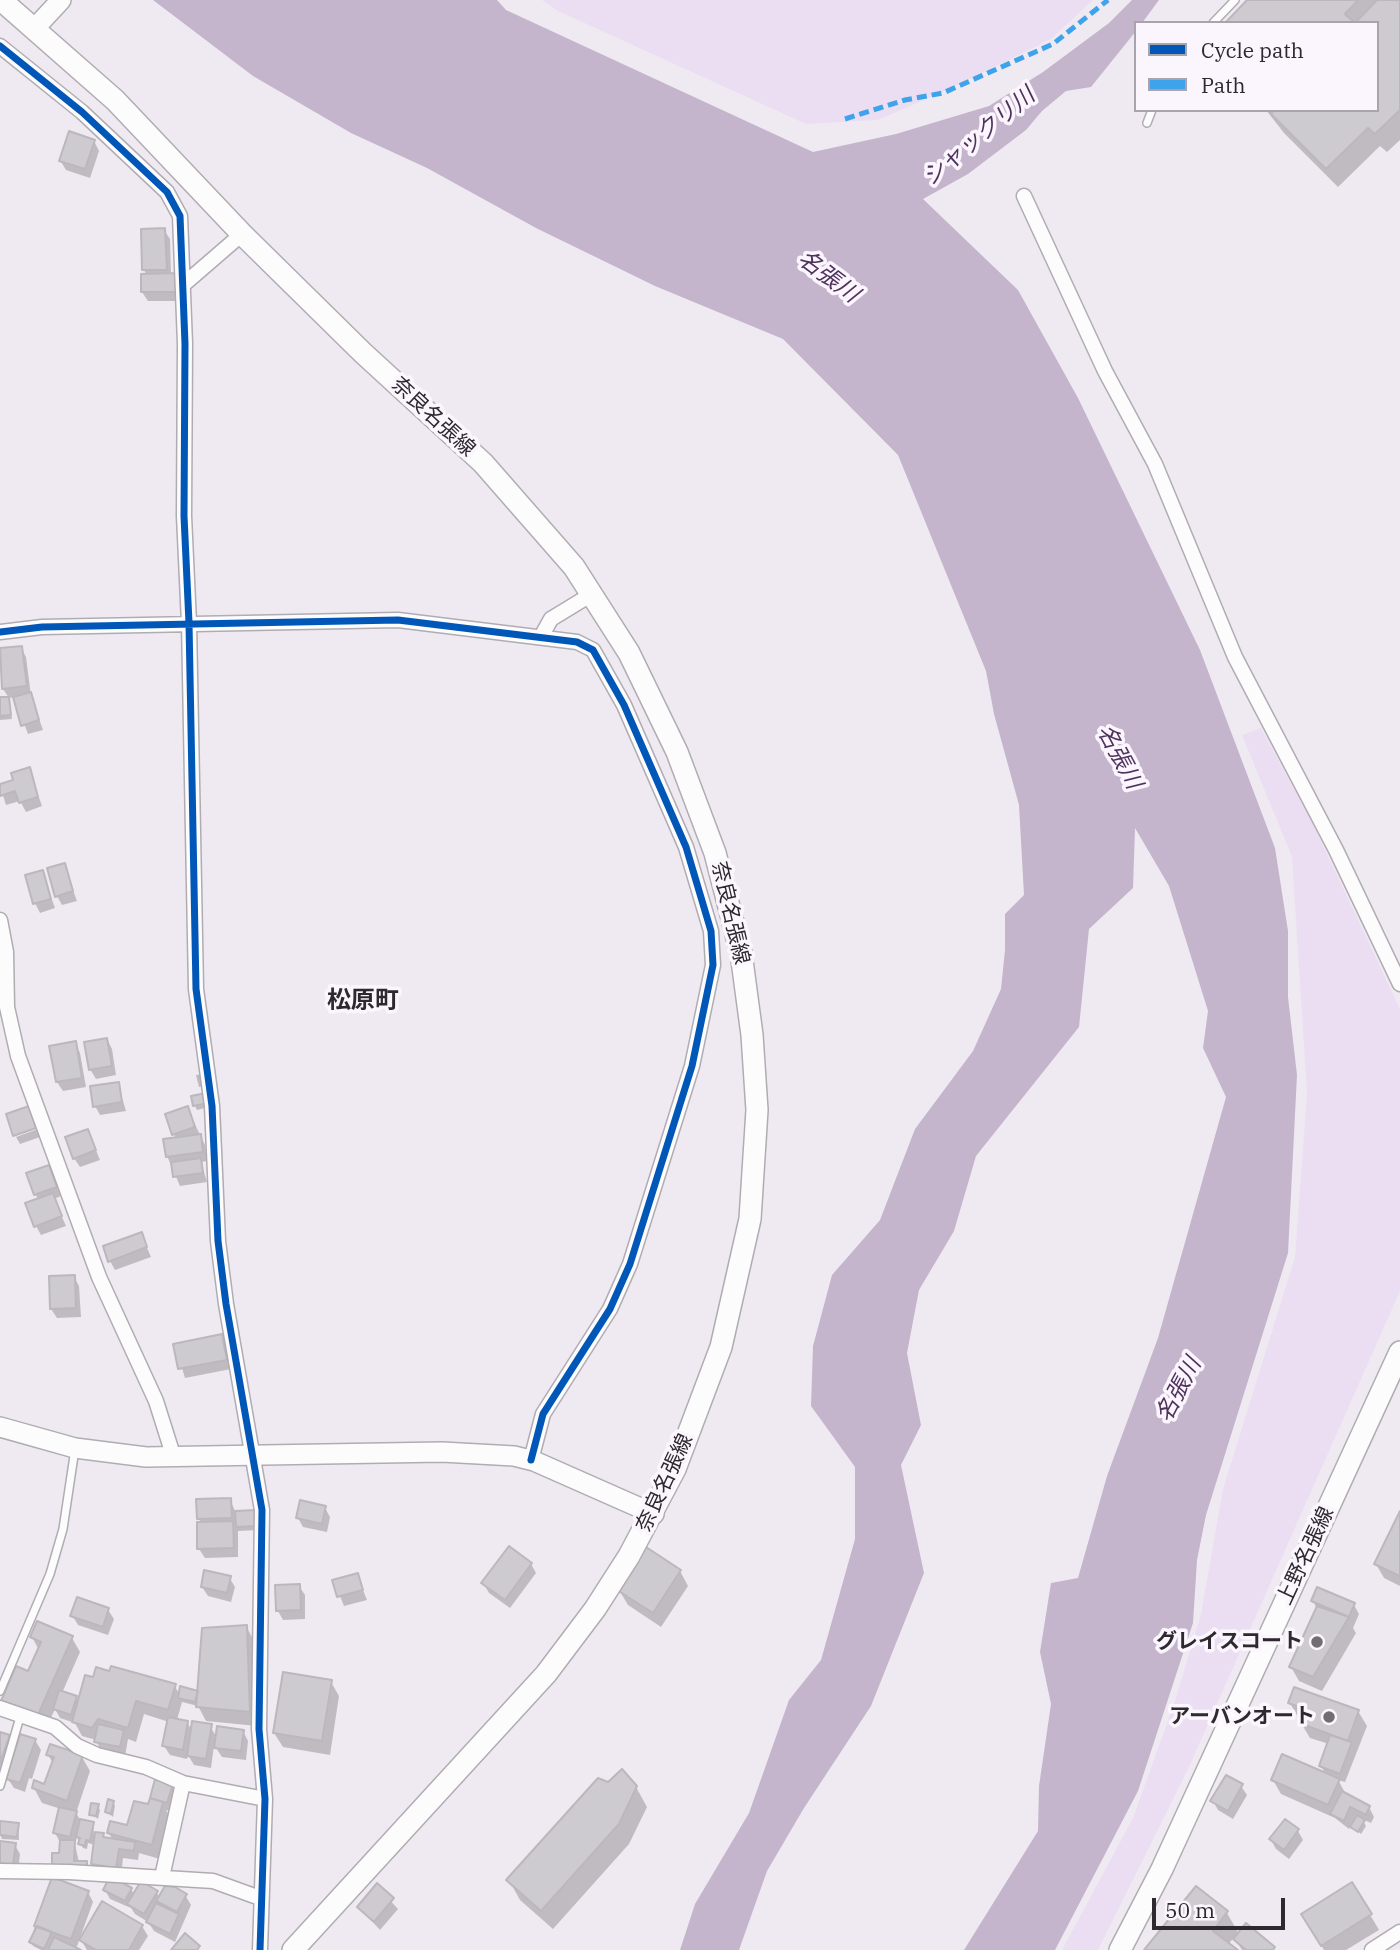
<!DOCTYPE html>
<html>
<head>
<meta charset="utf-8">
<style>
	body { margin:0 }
	#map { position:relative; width:1400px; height:1950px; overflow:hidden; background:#efeaf2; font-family:"IBM Plex Serif",serif }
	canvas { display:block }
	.legend { position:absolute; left:1134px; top:21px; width:245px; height:91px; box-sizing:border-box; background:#fbf5fe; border:2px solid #a9a3ab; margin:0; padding:9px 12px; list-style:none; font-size:21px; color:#2d292e }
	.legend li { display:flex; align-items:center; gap:14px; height:35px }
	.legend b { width:35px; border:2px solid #a9a3ab }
	.scale { position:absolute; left:1152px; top:1898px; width:133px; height:32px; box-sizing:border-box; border:4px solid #2d292e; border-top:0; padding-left:9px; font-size:21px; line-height:24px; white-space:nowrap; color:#2d292e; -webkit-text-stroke:5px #fbf5fe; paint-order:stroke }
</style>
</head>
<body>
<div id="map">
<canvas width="1400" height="1950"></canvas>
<ul class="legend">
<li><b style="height:9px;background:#0057b8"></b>Cycle path</li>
<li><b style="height:9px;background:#3ea3eb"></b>Path</li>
</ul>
<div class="scale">50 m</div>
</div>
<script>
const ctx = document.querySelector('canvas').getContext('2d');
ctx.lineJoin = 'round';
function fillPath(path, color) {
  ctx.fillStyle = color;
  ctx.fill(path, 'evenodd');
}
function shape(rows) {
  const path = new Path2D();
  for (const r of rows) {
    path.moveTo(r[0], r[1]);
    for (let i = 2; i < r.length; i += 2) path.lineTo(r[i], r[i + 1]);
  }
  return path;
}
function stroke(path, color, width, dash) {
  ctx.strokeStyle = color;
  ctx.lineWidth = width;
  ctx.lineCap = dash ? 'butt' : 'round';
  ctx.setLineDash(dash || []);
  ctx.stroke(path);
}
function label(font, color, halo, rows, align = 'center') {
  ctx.font = font + ' "IBM Plex Serif","Noto Sans JP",serif';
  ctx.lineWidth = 7;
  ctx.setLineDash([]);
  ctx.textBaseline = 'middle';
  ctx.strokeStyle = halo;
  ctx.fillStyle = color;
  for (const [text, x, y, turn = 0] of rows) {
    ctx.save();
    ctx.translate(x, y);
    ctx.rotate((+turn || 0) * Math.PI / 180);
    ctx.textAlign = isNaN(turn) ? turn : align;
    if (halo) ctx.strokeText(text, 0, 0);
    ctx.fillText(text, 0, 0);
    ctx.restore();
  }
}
fillPath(shape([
	[542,0,1093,0,1051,39,956,86,878,120,806,124,558,11],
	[1261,728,1313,824,1400,1009,1400,1291,1189,1767,1098,1950,1062,1950,1133,1818,1175,1701,1201,1614,1223,1489,1295,1257,1307,1094,1292,857,1242,735]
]), '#ebdef2');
fillPath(shape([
	[153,0,497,0,506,10,813,152,896,134,989,106,1043,72,1109,23,1132,0,1159,0,1142,23,1136,23,1136,31,1091,87,1066,91,1042,111,1026,130,968,174,923,199,1018,290,1078,398,1200,650,1275,848,1288,931,1288,997,1297,1075,1288,1253,1206,1515,1197,1560,1193,1623,1138,1791,1055,1950,964,1950,1038,1831,1039,1786,1051,1704,1040,1652,1051,1583,1078,1578,1107,1476,1158,1338,1226,1097,1203,1048,1208,1011,1169,886,1135,828,1133,888,1089,929,1079,1027,976,1156,954,1231,919,1290,907,1353,921,1425,901,1465,924,1573,871,1706,804,1808,767,1871,739,1950,680,1950,695,1904,749,1813,789,1700,821,1660,855,1539,855,1467,811,1406,813,1346,832,1275,880,1220,915,1129,973,1051,1001,989,1005,950,1005,914,1024,895,1019,805,994,714,986,671,898,455,783,339,655,286,536,228,427,168,351,133,253,76]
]), '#c4b5cc');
fillPath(shape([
	[1249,0,1400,0,1400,140,1387,152,1380,146,1338,187,1284,133,1266,110,1377,110,1377,23,1228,23],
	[94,141,99,151,90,178,66,170,60,160],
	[164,230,170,239,171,275,181,301,148,301,142,292,147,276,144,270],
	[21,648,26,657,31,696,43,730,28,734,14,697,9,698,3,689,0,664,0,650],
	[8,698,12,719,0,720,0,699],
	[29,769,42,806,26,812,20,801,6,805,0,786,16,781],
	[64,865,77,901,62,905,57,896],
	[42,872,55,908,40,913,35,903],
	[107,1039,112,1049,116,1075,96,1079,90,1069],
	[75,1043,80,1053,86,1087,63,1091,57,1082],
	[205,1074,208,1086,199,1087,196,1075],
	[118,1084,126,1111,100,1115,95,1106],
	[205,1094,209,1107,197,1110,195,1106],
	[187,1108,205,1145,207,1161,201,1162,207,1182,180,1186,167,1156,176,1139,167,1115],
	[38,1129,40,1137,20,1144,16,1137],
	[88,1131,100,1160,80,1167,74,1158],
	[48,1167,61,1196,54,1199,66,1226,41,1235,36,1226,39,1200,35,1194],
	[141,1234,151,1257,115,1270,110,1261],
	[74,1277,79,1286,81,1317,57,1318,51,1309],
	[221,1336,231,1369,185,1378,175,1345],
	[230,1500,236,1513,255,1512,258,1530,238,1531,238,1557,205,1558,199,1549,202,1524,199,1519],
	[325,1508,330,1517,327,1532,303,1527,298,1518],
	[1400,1514,1400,1586,1384,1578,1376,1564],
	[531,1564,536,1573,510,1608,489,1593,483,1583],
	[680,1571,688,1586,661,1627,628,1605,619,1590],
	[357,1575,367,1600,344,1606,334,1581],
	[229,1577,235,1587,231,1602,208,1596,202,1587],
	[299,1586,305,1595,305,1619,283,1620,278,1611],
	[1313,1601,1354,1605,1359,1614,1353,1628,1356,1633,1322,1691,1299,1681,1291,1667,1317,1609],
	[108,1610,114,1619,108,1635,78,1625,72,1615],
	[246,1626,254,1641,257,1726,206,1721,198,1706,182,1702,177,1720,187,1722,192,1731,210,1726,217,1738,243,1731,248,1741,246,1760,222,1757,214,1745,211,1768,194,1765,188,1755,187,1759,170,1755,164,1746,169,1722,144,1714,136,1742,128,1739,125,1756,101,1751,96,1740,82,1736,75,1723,60,1718,55,1709,45,1730,11,1715,39,1650,32,1637,72,1638,80,1652,62,1693,76,1697,79,1702,174,1685,180,1695,199,1693],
	[331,1682,339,1696,330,1755,283,1747,274,1733],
	[1290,1703,1358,1711,1367,1726,1345,1782,1338,1780,1347,1796,1369,1807,1374,1817,1371,1823,1362,1819,1366,1826,1361,1834,1351,1825,1349,1829,1335,1818,1281,1794,1273,1780,1326,1775,1321,1766,1329,1744,1310,1738,1301,1723,1303,1719,1298,1717],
	[0,1734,8,1737,14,1746,4,1774,0,1773],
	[35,1740,41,1750,32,1779,29,1778,25,1792,14,1788,8,1779],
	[48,1755,82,1757,90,1771,76,1813,81,1821,93,1824,94,1834,103,1835,105,1839,113,1840,108,1832,129,1828,150,1807,157,1781,171,1785,177,1795,172,1812,166,1810,171,1818,160,1859,139,1853,138,1860,123,1858,121,1877,98,1873,92,1864,95,1845,88,1843,87,1849,83,1848,77,1837,75,1845,79,1862,86,1862,92,1872,61,1855,60,1842,55,1833,61,1809,42,1803,34,1788,45,1786,53,1763],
	[608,1784,636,1787,647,1807,629,1844,553,1929,520,1900,509,1880],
	[1241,1786,1247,1795,1233,1819,1218,1810,1213,1801],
	[113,1802,115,1806,113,1817,107,1812],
	[98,1806,100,1810,98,1819,91,1814],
	[1285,1821,1298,1831,1303,1840,1289,1859,1276,1849,1271,1840],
	[18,1825,19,1840,2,1839,0,1834],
	[0,1843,15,1845,20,1854,18,1873,0,1871],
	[1352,1884,1379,1930,1346,1950,1324,1950,1303,1914],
	[377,1886,398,1909,380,1930,359,1907],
	[1196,1888,1227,1913,1239,1934,1274,1950,1242,1950,1234,1937,1228,1945,1235,1950,1146,1950],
	[131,1889,135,1896,156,1892,160,1898,185,1895,191,1905,175,1942,154,1931,148,1922,135,1914,131,1908,110,1899,105,1890],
	[88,1892,93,1902,76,1949,78,1950,41,1950,33,1946,31,1942,35,1925],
	[142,1926,148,1936,139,1950,87,1950,81,1940]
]), '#0003');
const building = shape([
	[1247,0,1358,0,1345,14,1355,23,1225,23,1247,0],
	[1377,0,1400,0,1400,110,1375,134,1368,128,1326,169,1271,114,1274,110,1377,110,1377,23,1355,23,1377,0],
	[69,131,95,140,85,169,59,161,69,131],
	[165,228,167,270,142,270,141,229,165,228],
	[176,273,177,292,141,292,141,274,176,273],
	[22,646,27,686,2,689,0,648,22,646],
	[31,692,39,720,21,726,13,697,31,692],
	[0,697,9,697,11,715,0,716,0,697],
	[30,767,38,797,19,803,15,791,0,796,0,784,13,780,11,773,30,767],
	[65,863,73,891,55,897,47,868,65,863],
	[43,870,51,899,33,904,25,875,43,870],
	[107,1038,112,1066,89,1070,84,1042,107,1038],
	[76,1041,82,1078,56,1082,49,1046,76,1041],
	[119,1082,122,1102,93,1107,90,1086,119,1082],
	[206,1093,208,1103,193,1106,191,1096,206,1093],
	[29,1106,36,1128,13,1136,6,1114,29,1106],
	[188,1106,195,1127,172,1135,165,1114,188,1106],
	[88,1129,96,1150,73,1159,65,1137,88,1129],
	[201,1134,203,1152,166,1157,163,1139,201,1134],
	[201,1158,203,1173,173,1177,171,1162,201,1158],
	[49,1165,57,1187,34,1195,26,1173,49,1165],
	[53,1193,62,1216,34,1227,25,1203,53,1193],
	[142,1232,147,1247,108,1262,103,1246,142,1232],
	[75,1275,76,1308,50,1309,49,1276,75,1275],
	[222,1334,227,1360,178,1369,173,1344,222,1334],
	[231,1498,232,1518,197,1519,196,1499,231,1498],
	[300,1500,326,1506,322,1524,296,1518,300,1500],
	[256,1510,257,1526,236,1527,235,1511,256,1510],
	[1400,1511,1400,1576,1374,1564,1400,1511],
	[233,1521,234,1548,197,1549,197,1522,233,1521],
	[509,1546,532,1563,505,1600,481,1583,509,1546],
	[646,1547,681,1570,653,1613,617,1590,646,1547],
	[204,1570,231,1576,227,1593,201,1587,204,1570],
	[358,1573,363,1590,337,1597,332,1580,358,1573],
	[300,1584,301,1610,276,1611,275,1585,300,1584],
	[1317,1587,1355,1603,1349,1617,1311,1601,1317,1587],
	[77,1597,109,1608,103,1627,70,1616,77,1597],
	[1317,1606,1349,1617,1313,1677,1289,1667,1317,1606],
	[37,1621,73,1636,37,1717,1,1701,16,1666,28,1671,41,1642,30,1637,37,1621],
	[247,1625,250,1712,196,1707,202,1628,247,1625],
	[111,1666,176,1684,168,1710,136,1701,128,1728,98,1719,92,1728,72,1722,85,1675,93,1677,96,1667,109,1671,111,1666],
	[283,1672,332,1680,322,1741,273,1733,283,1672],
	[180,1686,198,1691,195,1702,178,1698,180,1686],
	[1294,1687,1359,1710,1348,1741,1299,1723,1305,1709,1288,1703,1294,1687],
	[59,1690,77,1696,71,1715,53,1709,59,1690],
	[168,1717,188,1721,183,1750,162,1746,168,1717],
	[192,1721,212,1724,206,1759,187,1756,192,1721],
	[98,1724,124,1730,120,1747,94,1742,98,1724],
	[217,1726,244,1730,241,1751,214,1748,217,1726],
	[0,1732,10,1735,0,1762,0,1732],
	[20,1734,36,1739,20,1783,6,1779,20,1734],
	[1330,1735,1352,1742,1340,1774,1319,1766,1330,1735],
	[50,1744,83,1755,67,1801,32,1788,34,1780,44,1784,54,1757,46,1755,50,1744],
	[1282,1754,1340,1779,1328,1805,1271,1780,1282,1754],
	[622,1769,637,1786,619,1824,541,1911,506,1880,598,1778,608,1782,622,1769],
	[1226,1775,1243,1784,1228,1811,1210,1801,1226,1775],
	[155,1779,173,1784,167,1803,150,1798,155,1779],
	[1342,1791,1370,1806,1366,1815,1350,1807,1344,1821,1330,1814,1342,1791],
	[150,1798,163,1802,152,1845,107,1833,110,1821,127,1825,134,1801,148,1804,150,1798],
	[108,1799,114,1801,111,1814,105,1812,108,1799],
	[91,1803,99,1804,96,1816,89,1815,91,1803],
	[59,1807,77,1811,70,1837,53,1833,59,1807],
	[1357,1815,1365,1820,1358,1832,1350,1827,1357,1815],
	[80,1819,94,1822,90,1841,86,1840,85,1846,78,1844,80,1838,76,1837,80,1819],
	[1285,1819,1299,1829,1284,1850,1269,1839,1285,1819],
	[0,1821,19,1823,17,1837,0,1835,0,1821],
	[95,1832,104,1833,103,1837,135,1842,134,1851,119,1849,116,1868,91,1864,95,1832],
	[60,1840,75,1840,74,1861,87,1861,87,1867,52,1866,52,1853,59,1853,60,1840],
	[0,1841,16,1843,13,1865,0,1863,0,1841],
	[110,1876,132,1888,125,1901,103,1890,110,1876],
	[52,1877,89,1891,71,1939,34,1926,52,1877],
	[141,1881,158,1891,144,1914,127,1904,141,1881],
	[1352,1882,1372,1914,1321,1946,1301,1914,1352,1882],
	[377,1883,394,1898,374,1922,357,1907,377,1883],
	[165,1886,175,1887,187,1894,177,1912,156,1901,165,1886],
	[1196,1886,1228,1911,1213,1931,1238,1950,1144,1950,1196,1886],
	[102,1901,143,1925,129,1950,96,1950,79,1940,102,1901],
	[156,1903,179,1914,170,1934,146,1922,156,1903],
	[1246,1923,1275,1947,1273,1950,1246,1950,1233,1939,1246,1923],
	[37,1926,52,1932,44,1949,29,1942,37,1926],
	[185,1933,200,1946,197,1950,171,1950,185,1933],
	[54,1937,81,1950,48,1950,54,1937]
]);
fillPath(building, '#cdcad0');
stroke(building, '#bbb7bd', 2);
const lane = shape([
	[1213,23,1235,0],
	[1147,123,1152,110],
	[0,1691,50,1574,63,1529,75,1449],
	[0,1786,20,1717]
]);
const street = shape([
	[0,46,82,112,167,192,180,216,185,344,184,516,189,623,196,989,212,1106,218,1241,226,1304,262,1510,259,1729,265,1799,260,1950],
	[1024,196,1105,371,1155,464,1235,657,1336,850,1400,984],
	[183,285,242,234],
	[0,632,42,627,398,620,577,642,593,650,624,705,686,847,711,931,713,965,692,1066,630,1264,610,1309,543,1414,531,1460],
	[541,637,551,619,592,594],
	[0,920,6,952,7,1007,18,1056,99,1277,156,1401,174,1458],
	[0,1708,55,1727,77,1746,97,1755,146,1767,183,1783,265,1799],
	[0,1871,69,1872,213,1881,260,1898],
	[162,1877,183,1783],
	[1372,1950,1400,1932]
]);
const secondary = shape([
	[35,28,61,0],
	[0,1427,75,1448,146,1457,442,1452,514,1456,534,1461,654,1514]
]);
const primary = shape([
	[1,0,115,100,242,234,363,353,483,463,574,567,629,653,677,752,715,853,741,953,752,1035,757,1110,750,1219,721,1347,675,1469,629,1556,595,1609,546,1674,293,1950],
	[1120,1950,1162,1869,1400,1352]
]);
stroke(lane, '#b0acb2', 10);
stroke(street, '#b0acb2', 17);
stroke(secondary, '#b0acb2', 22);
stroke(primary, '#b0acb2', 24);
stroke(lane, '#fdfcfd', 7);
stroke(street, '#fdfcfd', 14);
stroke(secondary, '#fdfcfd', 19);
stroke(primary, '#fdfcfd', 21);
stroke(shape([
	[845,119,905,100,943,93,1053,44,1108,0]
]), '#3ea3eb', 5, [10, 5]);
stroke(shape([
	[0,46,82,112,167,192,180,216,185,344,184,516,189,623,196,989,212,1106,218,1241,226,1304,262,1510,259,1729,265,1799,260,1950],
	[0,632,42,627,398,620,577,642,593,650,624,705,686,847,711,931,713,965,692,1066,630,1264,610,1309,543,1414,531,1460]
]), '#0057b8', 7);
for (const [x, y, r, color] of [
	[1317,1642,7,"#716d73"],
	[1329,1717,7,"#716d73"]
]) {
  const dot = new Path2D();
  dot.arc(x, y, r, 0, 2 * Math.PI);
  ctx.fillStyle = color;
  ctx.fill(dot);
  stroke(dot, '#fbf5fe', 2.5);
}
label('21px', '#2d292e', '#fbf5fe', [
	["奈良名張線",433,417,43],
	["奈良名張線",730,913,77],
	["奈良名張線",665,1483,-65],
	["上野名張線",1306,1556,-65]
]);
label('bold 21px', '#2d292e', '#fbf5fe', [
	["グレイスコート",1303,1642],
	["アーバンオート",1315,1717]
], 'right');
label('italic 23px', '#4f325c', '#fbf5fe', [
	["シャックリ川",979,137,-40],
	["名張川",828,277,37],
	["名張川",1119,757,62],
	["名張川",1179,1390,-62]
]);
label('bold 24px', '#2d292e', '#fbf5fe', [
	["松原町",363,1001]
]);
</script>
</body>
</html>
